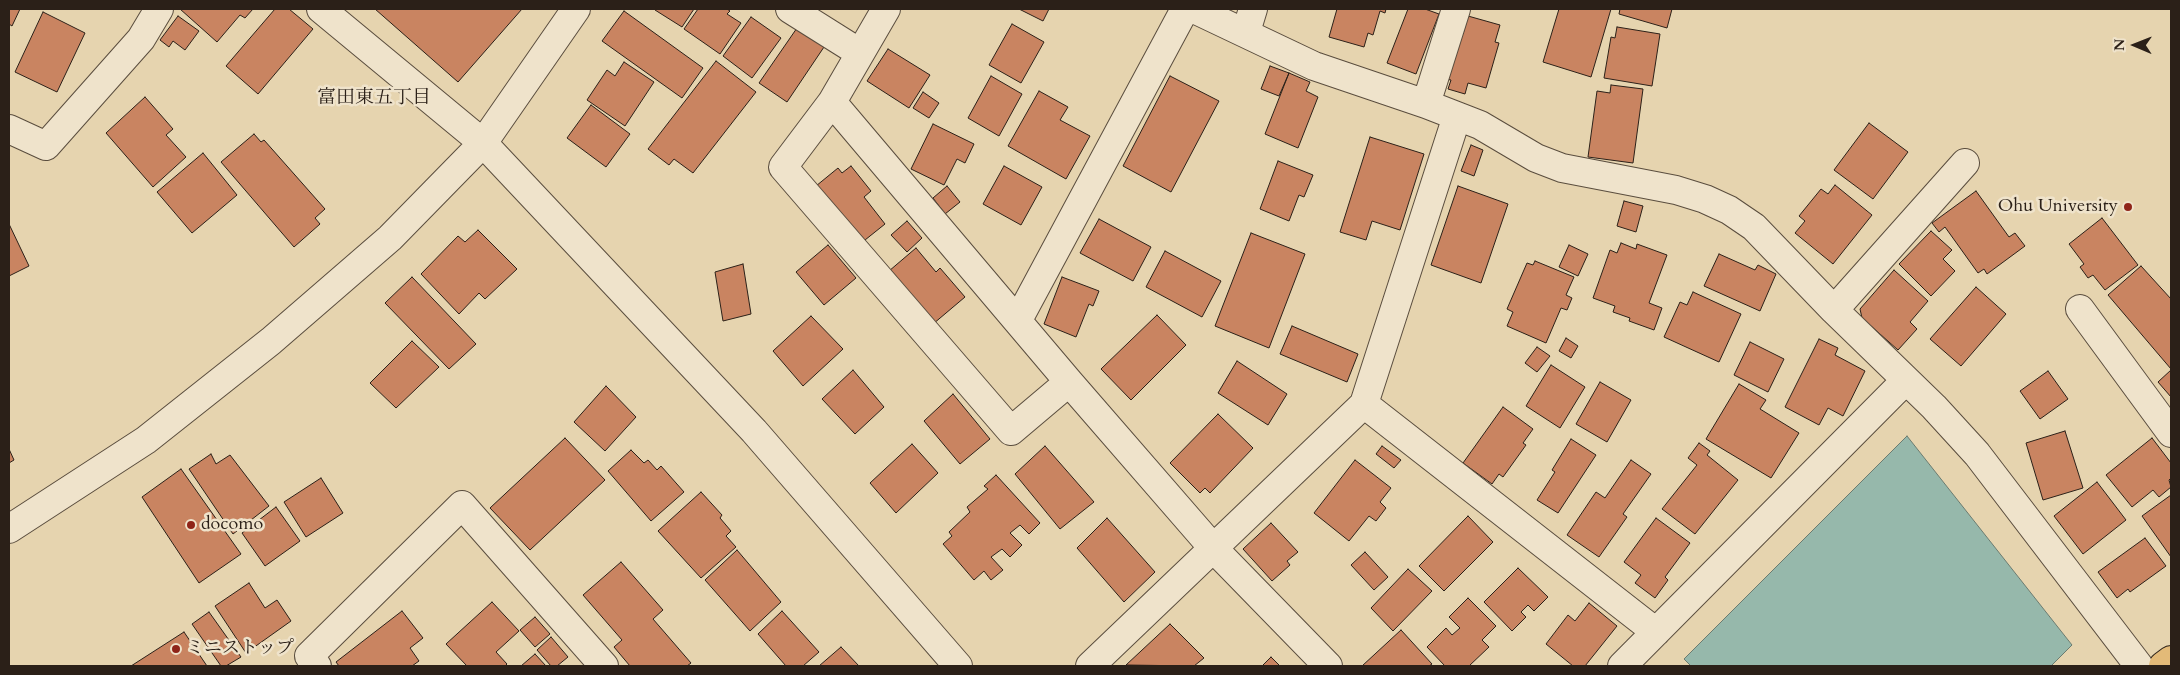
<!DOCTYPE html>
<html>
<head>
<meta charset="utf-8">
<style>
	body { margin:0 }
	#map { position:relative; width:2180px; height:675px; overflow:hidden; background:#e6d4af; font-family:Cardo,serif }
	canvas { display:block }
	.frame { position:absolute; inset:0; border:10px solid #2b2018; pointer-events:none }
	.north { position:absolute; left:2110px; top:20px; width:50px; height:50px; -webkit-text-stroke:4px #efe3cb; paint-order:stroke; rotate:271deg; font-size:14px; font-weight:700; line-height:20px; text-align:center; color:#2b2018 }
	.north::after { content:''; display:block; margin:auto; width:18px; height:22px; background:#2b2018; clip-path:polygon(50% 0,100% 100%,50% 72%,0 100%) }
</style>
</head>
<body>
<div id="map">
<canvas width="2180" height="675"></canvas>
<div class="frame"></div>
<div class="north">N</div>
</div>
<script>
const ctx = document.querySelector('canvas').getContext('2d');
ctx.lineJoin = 'round';
function fillPath(path, color) {
  ctx.fillStyle = color;
  ctx.fill(path, 'evenodd');
}
function shape(rows) {
  const path = new Path2D();
  for (const r of rows) {
    path.moveTo(r[0], r[1]);
    for (let i = 2; i < r.length; i += 2) path.lineTo(r[i], r[i + 1]);
  }
  return path;
}
function stroke(path, color, width, dash) {
  ctx.strokeStyle = color;
  ctx.lineWidth = width;
  ctx.lineCap = dash ? 'butt' : 'round';
  ctx.setLineDash(dash || []);
  ctx.stroke(path);
}
function label(font, color, halo, rows, align = 'center') {
  ctx.font = font + ' Cardo,"Noto Serif JP",serif';
  ctx.lineWidth = 5;
  ctx.setLineDash([]);
  ctx.textBaseline = 'middle';
  ctx.strokeStyle = halo;
  ctx.fillStyle = color;
  for (const [text, x, y, turn = 0] of rows) {
    ctx.save();
    ctx.translate(x, y);
    ctx.rotate((+turn || 0) * Math.PI / 180);
    ctx.textAlign = isNaN(turn) ? turn : align;
    if (halo) ctx.strokeText(text, 0, 0);
    ctx.fillText(text, 0, 0);
    ctx.restore();
  }
}
const water = shape([
	[1907,436,2072,645,2051,666,1691,666,1684,659,1907,436]
]);
fillPath(water, '#96b8ab');
stroke(water, '#6b7b70', 1);
const building = shape([
	[9,9,20,9,12,26,9,24,9,9],
	[180,9,253,9,245,18,240,15,217,42,180,9],
	[275,9,289,9,313,29,258,94,226,66,275,9],
	[375,9,522,9,458,82,375,9],
	[656,9,694,9,682,27,655,10,656,9],
	[698,9,727,9,730,11,727,14,741,23,720,54,684,29,698,9],
	[1019,9,1049,9,1043,21,1019,9],
	[1337,9,1386,9,1385,13,1380,11,1373,35,1368,33,1364,47,1329,37,1337,9],
	[1408,9,1425,9,1439,14,1416,74,1387,63,1408,9],
	[1559,9,1611,9,1591,77,1543,62,1559,9],
	[1620,9,1672,9,1667,28,1619,14,1620,9],
	[624,11,703,68,682,98,602,41,624,11],
	[43,12,85,33,57,92,15,72,43,12],
	[178,16,199,31,185,50,173,41,169,47,160,40,178,16],
	[1468,16,1500,25,1495,42,1499,43,1486,88,1468,83,1465,94,1448,89,1451,80,1446,79,1459,33,1463,34,1468,16],
	[751,17,781,38,752,78,723,56,751,17],
	[1012,24,1044,42,1021,83,989,65,1012,24],
	[1617,27,1660,34,1652,86,1604,78,1611,37,1615,38,1617,27],
	[797,28,824,47,787,102,759,83,797,28],
	[888,49,930,75,909,108,867,81,888,49],
	[716,61,756,92,693,173,674,159,669,165,648,149,716,61],
	[624,62,654,82,625,126,587,100,607,70,615,76,624,62],
	[1270,66,1289,73,1279,96,1261,89,1270,66],
	[1289,73,1310,82,1306,91,1318,97,1298,148,1265,134,1289,73],
	[991,76,1022,94,999,136,968,118,991,76],
	[1170,76,1219,101,1171,192,1123,166,1170,76],
	[1611,85,1643,89,1633,163,1588,157,1597,91,1610,93,1611,85],
	[1039,91,1068,107,1060,120,1090,136,1066,179,1008,146,1039,91],
	[923,92,939,103,929,118,913,108,923,92],
	[145,97,173,129,166,135,186,157,153,187,106,133,145,97],
	[591,105,630,134,606,167,567,138,591,105],
	[1869,123,1908,152,1873,199,1834,170,1869,123],
	[933,124,974,144,965,163,957,159,944,185,911,169,933,124],
	[254,134,261,142,264,140,325,209,315,218,320,224,294,247,221,162,254,134],
	[1370,137,1424,154,1400,230,1372,221,1366,240,1340,232,1370,137],
	[1471,145,1483,150,1474,176,1461,171,1471,145],
	[203,153,237,195,192,233,157,192,203,153],
	[1278,161,1313,175,1304,197,1299,195,1289,221,1260,209,1278,161],
	[851,166,871,191,864,197,885,224,860,244,816,186,838,168,842,173,851,166],
	[1004,166,1042,187,1021,225,983,204,1004,166],
	[1835,185,1872,215,1833,264,1795,233,1805,221,1799,216,1821,189,1828,194,1835,185],
	[947,186,960,202,945,214,933,198,947,186],
	[1458,186,1508,204,1481,283,1431,265,1458,186],
	[1976,191,2009,237,2015,233,2025,246,1987,274,1984,269,1978,273,1945,227,1939,232,1932,223,1976,191],
	[1624,201,1643,206,1636,232,1617,226,1624,201],
	[2102,218,2138,265,2105,290,2093,275,2088,278,2080,267,2084,264,2069,244,2102,218],
	[1099,219,1151,247,1133,281,1080,253,1099,219],
	[907,221,922,238,907,252,891,235,907,221],
	[9,224,29,266,9,276,9,224],
	[478,230,517,269,485,299,479,293,459,314,421,274,458,236,465,242,478,230],
	[1931,231,1952,250,1943,259,1955,271,1931,296,1899,264,1931,231],
	[1251,233,1305,254,1269,348,1215,326,1251,233],
	[1621,243,1636,249,1637,244,1667,255,1649,303,1662,308,1654,330,1629,321,1630,318,1613,312,1615,306,1593,298,1610,250,1617,253,1621,243],
	[828,245,856,278,824,305,796,272,828,245],
	[1569,245,1588,254,1578,276,1559,267,1569,245],
	[916,248,936,272,940,268,965,297,933,324,889,271,916,248],
	[1165,251,1221,281,1202,317,1146,287,1165,251],
	[1719,254,1755,270,1758,265,1776,274,1760,311,1704,286,1719,254],
	[1535,261,1574,277,1566,295,1572,298,1567,310,1561,308,1546,343,1507,326,1513,312,1507,309,1527,263,1533,265,1535,261],
	[743,264,751,314,723,321,715,272,743,264],
	[2141,266,2171,299,2171,369,2108,295,2141,266],
	[1894,270,1928,301,1910,322,1917,329,1898,350,1862,318,1860,309,1894,270],
	[412,277,476,344,449,369,385,303,412,277],
	[1062,277,1099,291,1093,306,1089,304,1076,337,1044,324,1062,277],
	[1976,287,2006,314,1961,366,1930,339,1976,287],
	[1693,292,1741,314,1719,362,1664,337,1680,302,1687,305,1693,292],
	[1157,315,1186,345,1131,400,1101,369,1157,315],
	[811,316,843,349,803,386,773,351,811,316],
	[1292,326,1358,354,1347,382,1280,354,1292,326],
	[1566,338,1578,346,1571,358,1559,351,1566,338],
	[1819,339,1838,348,1835,355,1865,371,1843,416,1828,408,1819,425,1785,407,1819,339],
	[412,341,439,367,396,408,370,383,412,341],
	[1750,342,1784,359,1768,392,1734,375,1750,342],
	[1537,347,1550,356,1537,372,1525,363,1537,347],
	[1237,361,1287,394,1268,425,1218,393,1237,361],
	[1551,365,1585,387,1560,428,1526,406,1551,365],
	[853,370,884,407,855,434,822,399,853,370],
	[2171,370,2171,397,2158,382,2171,370],
	[2048,371,2068,399,2040,419,2020,391,2048,371],
	[1600,382,1631,400,1607,442,1576,424,1600,382],
	[1739,384,1766,400,1760,409,1799,433,1771,478,1706,439,1739,384],
	[606,386,636,417,605,451,574,422,606,386],
	[953,394,990,439,960,464,924,421,953,394],
	[1503,407,1533,429,1523,443,1526,445,1503,477,1499,474,1492,484,1463,463,1503,407],
	[1218,414,1253,448,1210,493,1205,488,1200,493,1170,463,1218,414],
	[2065,431,2083,488,2043,500,2026,443,2065,431],
	[565,438,605,480,530,550,490,508,565,438],
	[2152,438,2171,463,2171,478,2169,480,2171,487,2159,497,2153,490,2132,507,2106,475,2152,438],
	[1571,439,1596,455,1558,513,1537,500,1555,472,1552,470,1571,439],
	[1699,443,1710,451,1707,455,1738,480,1695,534,1662,509,1697,465,1688,458,1699,443],
	[912,444,938,473,896,513,870,483,912,444],
	[1045,446,1094,502,1060,529,1015,474,1045,446],
	[1382,446,1401,460,1394,468,1376,454,1382,446],
	[9,449,14,460,9,463,9,449],
	[631,450,644,463,648,460,657,470,661,466,684,492,651,521,608,471,631,450],
	[211,454,216,464,230,455,269,506,233,534,189,469,211,454],
	[1355,460,1391,488,1380,502,1386,508,1376,521,1369,516,1349,541,1314,513,1355,460],
	[1631,460,1651,474,1623,514,1627,517,1599,557,1567,535,1596,492,1605,498,1631,460],
	[181,469,241,554,199,583,142,497,181,469],
	[996,475,1040,523,1029,534,1020,525,1010,533,1022,545,1010,557,1002,549,991,557,1003,570,991,580,984,571,974,580,943,544,952,536,949,532,970,512,967,507,988,489,984,486,996,475],
	[321,478,343,513,306,537,284,502,321,478],
	[2097,482,2126,520,2083,554,2054,516,2097,482],
	[701,492,722,515,720,518,731,531,726,536,736,547,701,578,658,531,701,492],
	[2171,495,2171,557,2142,516,2171,495],
	[276,507,300,541,265,566,242,533,276,507],
	[1468,516,1493,542,1444,591,1419,566,1468,516],
	[1107,518,1155,572,1124,602,1077,548,1107,518],
	[1656,518,1690,543,1665,577,1668,580,1655,598,1635,583,1641,575,1624,562,1656,518],
	[1271,523,1298,552,1287,561,1290,565,1272,581,1243,549,1271,523],
	[2145,538,2166,566,2130,592,2128,589,2117,598,2098,572,2145,538],
	[737,550,781,602,750,631,705,580,737,550],
	[1365,552,1388,577,1374,590,1351,565,1365,552],
	[621,562,663,610,653,619,691,663,687,666,630,666,614,647,622,640,583,595,621,562],
	[1518,568,1548,597,1534,611,1528,605,1521,612,1526,617,1512,631,1484,602,1518,568],
	[1408,569,1432,591,1393,631,1371,608,1408,569],
	[249,583,265,608,277,600,291,621,246,653,215,606,249,583],
	[1468,598,1496,626,1482,640,1489,647,1469,666,1445,666,1427,647,1446,628,1452,635,1460,628,1449,617,1468,598],
	[492,602,519,631,496,652,507,664,505,666,467,666,446,644,492,602],
	[1589,603,1617,626,1585,666,1573,666,1546,644,1568,615,1575,621,1589,603],
	[402,611,423,638,410,648,419,661,412,666,339,666,336,662,402,611],
	[782,611,819,652,803,666,786,666,758,634,782,611],
	[209,612,241,657,226,666,221,666,192,624,209,612],
	[535,617,550,634,535,647,520,630,535,617],
	[1170,624,1204,658,1194,666,1126,665,1170,624],
	[1401,630,1432,664,1429,666,1362,666,1401,630],
	[184,632,207,666,131,666,184,632],
	[551,637,568,657,557,666,551,666,537,650,551,637],
	[841,647,859,666,819,666,841,647],
	[535,654,546,666,521,666,535,654],
	[1271,657,1280,666,1262,666,1271,657]
]);
fillPath(building, '#c98461');
stroke(building, '#2b2018', 1);
const minor = shape([
	[321,9,483,143,754,431,958,666],
	[790,9,860,53],
	[886,9,832,102,783,167,1011,431,1069,382],
	[1194,9,1314,66,1426,104,1480,125,1536,158,1562,168,1676,190,1705,199,1729,210,1754,227,1834,310,1934,407,1977,454,2139,666],
	[1246,32,1253,9],
	[832,102,1069,382,1214,549,1328,666],
	[1426,104,1456,9],
	[9,129,46,146,141,39,159,9],
	[2080,309,2171,433],
	[1834,310,1965,163],
	[1018,320,1185,9],
	[1364,404,1656,632],
	[9,529,146,440,271,341,390,238,483,143,576,9],
	[317,666,309,656,462,505,604,666],
	[1090,666,1364,404,1457,116],
	[1622,666,1906,380]
]);
const major = shape([
	[2163,666,2171,660]
]);
stroke(minor, '#5a4d3e', 30);
stroke(major, '#2b2018', 30);
stroke(minor, '#efe3cb', 28);
stroke(major, '#e3ba78', 28);
for (const [x, y, r, color] of [
	[2128,207,5,"#8f2418"],
	[191,525,5,"#8f2418"],
	[176,649,5,"#8f2418"]
]) {
  const dot = new Path2D();
  dot.arc(x, y, r, 0, 2 * Math.PI);
  ctx.fillStyle = color;
  ctx.fill(dot);
  stroke(dot, '#efe3cb', 2);
}
label('18px', '#2b2018', '#efe3cb', [
	["Ohu University",2118,207,"right"],
	["docomo",201,525],
	["ミニストップ",186,649]
], 'left');
label('19px', '#2b2018', '#efe3cb', [
	["富田東五丁目",374,99]
]);
</script>
</body>
</html>
